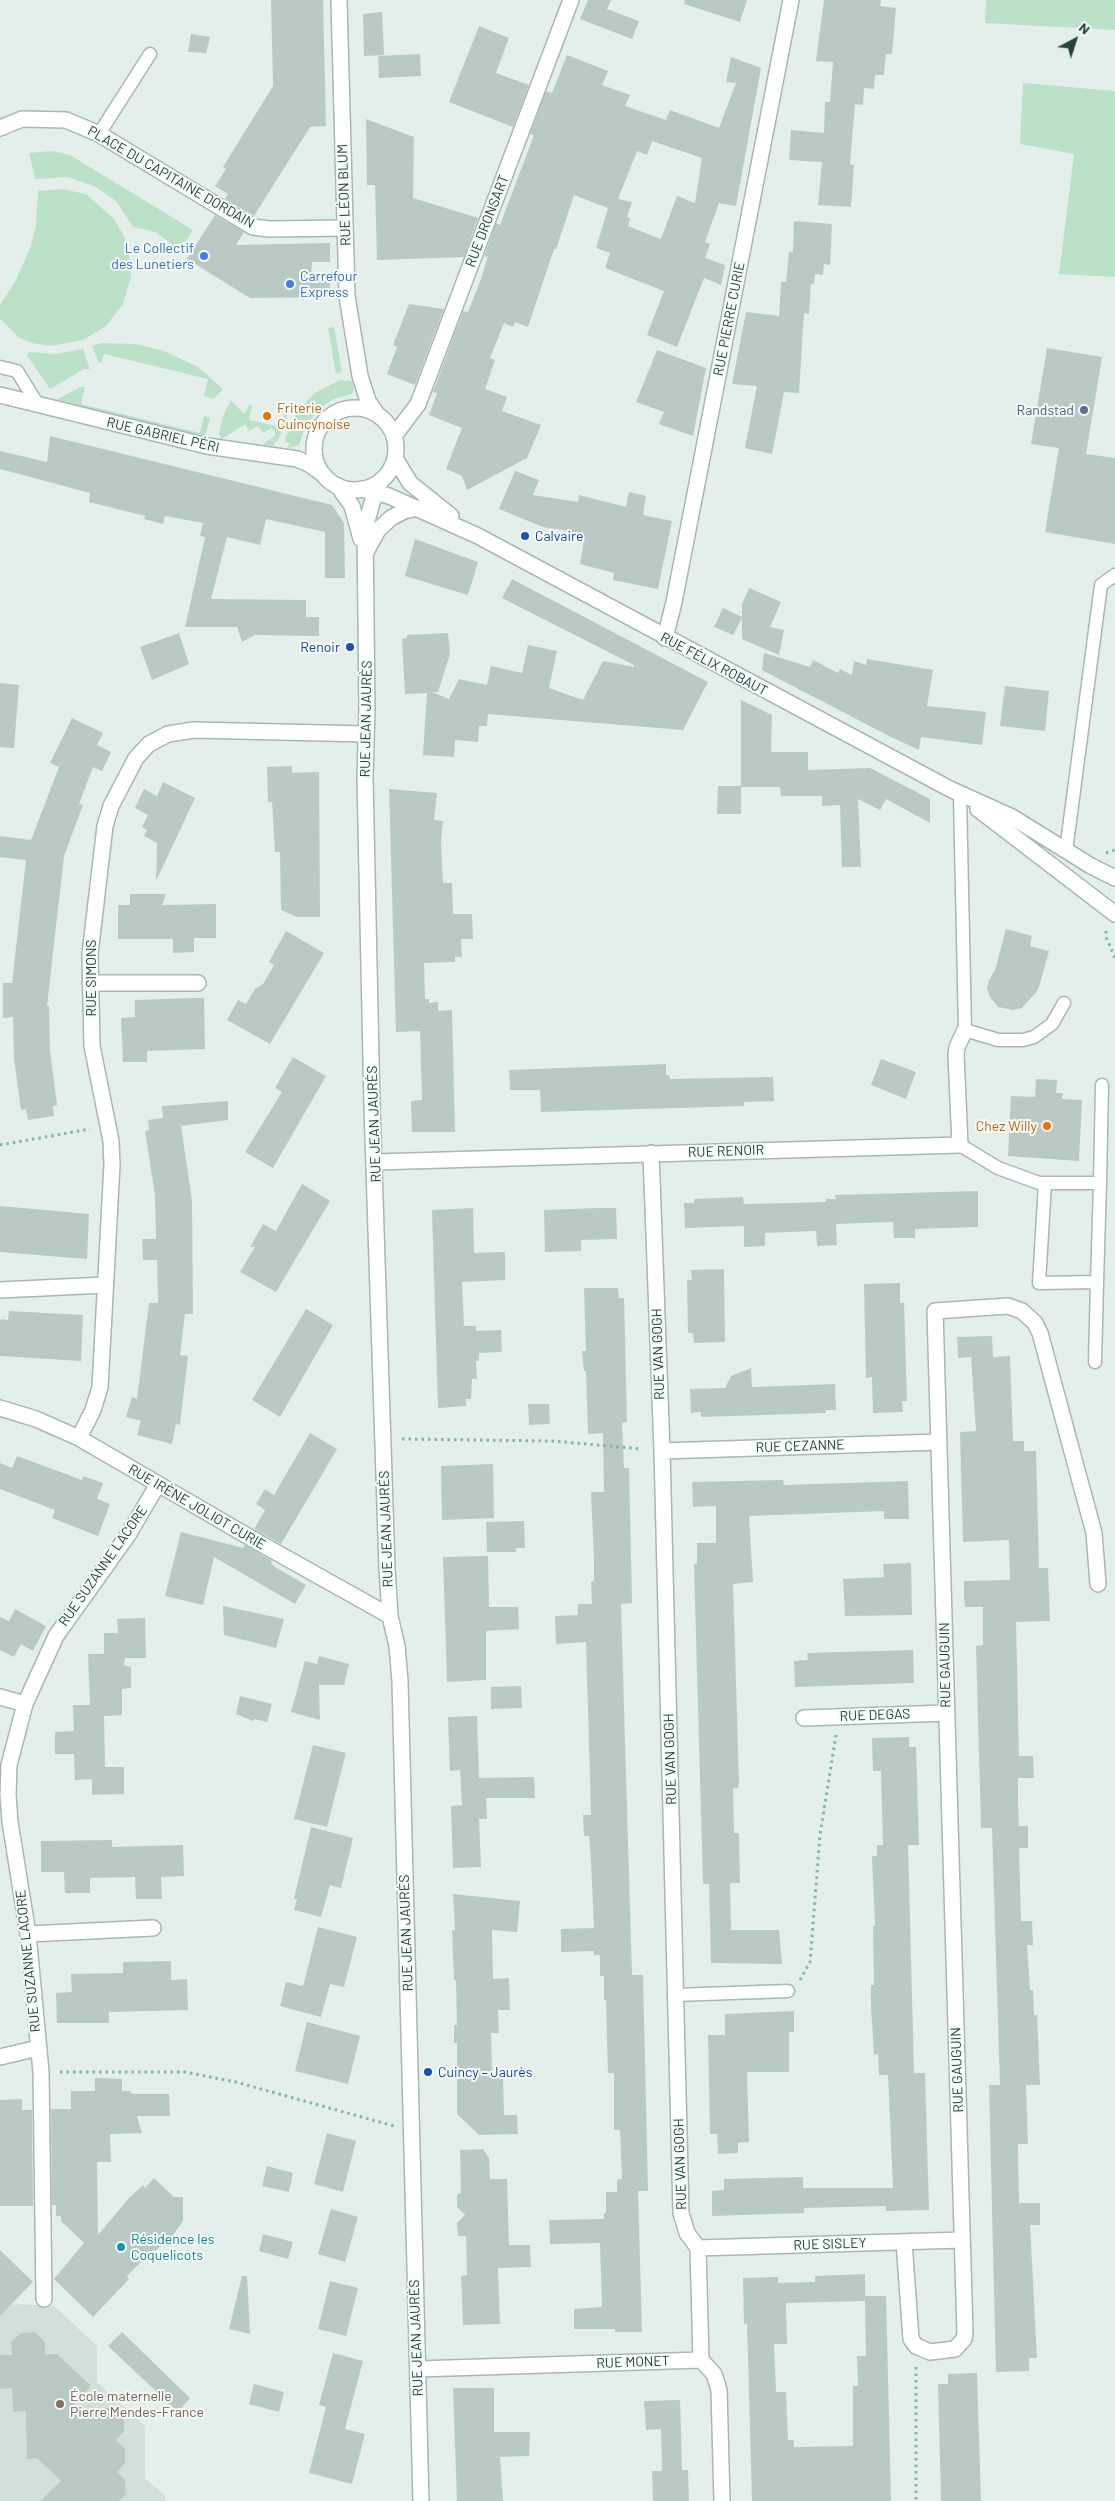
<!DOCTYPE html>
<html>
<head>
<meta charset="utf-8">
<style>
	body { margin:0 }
	#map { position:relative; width:1115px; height:2501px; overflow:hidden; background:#e4efeb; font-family:Barlow,sans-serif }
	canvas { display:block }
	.north { position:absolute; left:1050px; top:15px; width:50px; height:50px; -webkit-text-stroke:4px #f5fbf8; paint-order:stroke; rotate:40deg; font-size:14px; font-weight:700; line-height:20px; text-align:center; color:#21433c }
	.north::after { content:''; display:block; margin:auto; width:18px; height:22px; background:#21433c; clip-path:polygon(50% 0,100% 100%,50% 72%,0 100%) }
</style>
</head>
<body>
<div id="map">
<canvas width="1115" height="2501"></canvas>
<div class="north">N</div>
</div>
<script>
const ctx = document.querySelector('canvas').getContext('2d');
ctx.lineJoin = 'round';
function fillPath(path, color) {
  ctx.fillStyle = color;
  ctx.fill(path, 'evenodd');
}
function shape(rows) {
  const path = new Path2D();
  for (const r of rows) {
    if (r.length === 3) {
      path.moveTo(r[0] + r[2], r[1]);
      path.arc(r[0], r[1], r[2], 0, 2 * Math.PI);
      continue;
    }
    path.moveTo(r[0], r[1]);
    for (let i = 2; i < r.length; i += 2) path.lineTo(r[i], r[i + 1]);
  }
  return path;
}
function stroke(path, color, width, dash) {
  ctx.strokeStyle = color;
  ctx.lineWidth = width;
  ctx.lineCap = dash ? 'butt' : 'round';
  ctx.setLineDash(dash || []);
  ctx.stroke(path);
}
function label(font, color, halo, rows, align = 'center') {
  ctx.font = font + ' Barlow,sans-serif';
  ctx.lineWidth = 4;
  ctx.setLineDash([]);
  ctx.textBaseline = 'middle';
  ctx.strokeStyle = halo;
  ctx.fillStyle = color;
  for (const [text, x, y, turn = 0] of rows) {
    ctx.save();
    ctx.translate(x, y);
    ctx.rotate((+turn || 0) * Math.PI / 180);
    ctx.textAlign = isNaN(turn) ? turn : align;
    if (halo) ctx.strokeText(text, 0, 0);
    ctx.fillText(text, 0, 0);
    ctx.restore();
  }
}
fillPath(shape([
	[12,2304,54,2306,97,2346,97,2382,145,2426,145,2478,165,2496,165,2501,0,2501,0,2315]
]), '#d2dfda');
fillPath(shape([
	[986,0,1115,0,1115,30,985,23],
	[1023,83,1115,91,1115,277,1059,274,1074,154,1020,144],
	[52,151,70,155,193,230,178,253,169,242,155,232,133,227,116,201,94,186,67,177,35,179,29,153],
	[62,189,86,194,114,219,123,234,129,250,131,277,123,304,106,326,83,340,51,346,32,343,18,337,0,319,0,305,16,280,31,246,36,224,38,191],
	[334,327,342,372,336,374,328,328],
	[101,343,136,344,164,351,198,367,223,389,214,399,204,396,208,379,104,354,101,363,98,362,92,346],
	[83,349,90,369,84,369,50,389,27,355,28,352,56,354],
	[340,380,352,381,354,389,352,394,334,399,320,408,306,425,299,445,288,448,289,443,285,442,286,437,298,410,315,393],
	[80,387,85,387,81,404,200,433,204,416,210,418,205,437,56,400],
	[231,400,244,414,250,404,252,406,249,420,281,427,284,412,288,413,278,441,275,441,274,446,263,444,276,435,272,428,263,433,258,426,249,431,245,424,222,439,221,438,219,433,224,413]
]), '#bbe2c8');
fillPath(shape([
	[271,0,323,0,326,126,310,127,254,216,225,199,228,194,215,186,226,169,223,167,273,86],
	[588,0,611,0,607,9,639,21,632,39,580,19],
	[685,0,747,0,740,22,684,4],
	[824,0,881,0,880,6,896,8,892,54,886,54,884,75,875,75,874,89,864,88,863,105,855,104,850,164,854,165,851,207,818,205,822,162,789,160,791,130,824,133,825,102,830,102,833,62,816,61],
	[382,12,384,55,364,56,363,14],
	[479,26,509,38,496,73,529,85,513,127,449,102],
	[191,34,210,37,206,53,188,52],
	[420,54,421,76,379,78,378,56],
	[567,55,608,71,602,85,630,95,625,106,666,120,670,110,719,128,736,83,726,82,731,57,761,68,736,206,719,203,705,242,710,244,705,258,725,265,721,285,704,278,677,347,647,335,664,291,605,268,610,253,596,248,608,208,574,195,556,249,554,249,528,327,515,322,513,327,504,323,490,358,495,360,485,389,507,397,502,411,541,425,527,458,467,490,462,476,446,469,462,428,429,415,437,393,433,392,463,311,468,312,481,279,488,256,484,257,496,223,500,225,534,135,530,134,546,91,552,93],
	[652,141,702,158,695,203,677,196,661,239,628,226,630,218,627,217,632,202,618,199,637,151,647,155],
	[366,119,414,137,413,198,478,218,464,257,377,260,375,185,367,185],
	[215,215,244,232,236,245,330,243,330,262,312,262,311,278,330,280,330,297,250,298,187,259],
	[794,221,832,224,830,265,824,264,823,275,815,274,814,284,811,284,809,314,804,313,799,393,784,392,772,454,745,448,757,386,732,384,746,312,779,316,781,282,786,282,789,252,793,252],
	[409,304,444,309,415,385,387,374,397,347,393,345],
	[1047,348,1102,357,1086,454,1115,458,1115,544,1045,532,1059,448,1031,444],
	[657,350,706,368,693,436,659,424,664,412,636,402],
	[50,436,332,505,344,523,345,578,325,578,325,532,266,519,260,545,227,537,211,599,306,600,306,617,319,617,319,636,255,635,242,642,237,627,185,627,205,537,200,536,203,523,165,516,163,524,144,519,145,516,89,502,90,493,0,469,0,451,47,462],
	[515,471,539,480,533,495,578,502,579,495,626,507,629,492,646,496,643,515,672,521,658,589,613,580,614,573,580,564,584,541,571,538,572,532,543,527,499,509],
	[415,539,478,562,468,595,405,576],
	[512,579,708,682,683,730,488,714,487,726,479,726,478,742,455,740,454,757,423,755,427,693,405,694,402,639,407,638,407,635,448,633,450,654,438,692,432,692,449,699,459,679,487,685,491,666,522,673,528,645,557,651,549,688,583,700,603,661,634,667,634,665,502,598],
	[749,588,781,602,770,627,784,630,779,655,742,639,742,618,733,635,714,627,723,608,742,617,742,604],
	[179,633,189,664,152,680,140,647],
	[764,653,810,667,813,660,838,673,840,669,852,675,854,661,866,665,867,659,933,670,927,706,986,712,982,745,921,737,919,750,889,736,762,670],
	[0,683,19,685,14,748,0,747],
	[1005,686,1049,691,1045,731,1000,726],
	[741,700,772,715,771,752,808,752,808,770,870,768,930,799,930,823,886,799,880,810,858,799,861,867,842,867,840,805,822,806,822,796,781,796,780,787,741,787],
	[72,718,103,733,97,745,111,752,102,771,93,767,79,804,83,805,64,856,47,1006,49,1006,50,1050,57,1105,53,1106,54,1116,28,1120,26,1109,21,1110,14,1059,13,1017,3,1018,3,983,12,983,26,860,0,857,0,836,31,840,59,767,50,763],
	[292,766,292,773,319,772,320,917,297,917,281,910,280,852,275,852,272,802,268,802,267,767],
	[163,782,195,798,156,881,157,843,144,836,147,830,142,827,148,815,135,808,144,789,157,796],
	[718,786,741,786,741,814,717,814],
	[389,789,437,793,434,820,443,821,441,842,443,883,452,883,453,914,472,914,473,939,461,939,462,957,455,957,455,962,424,963,425,999,429,999,429,1003,438,1002,438,1011,452,1010,455,1132,412,1132,411,1101,422,1100,420,1031,396,1032],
	[130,894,166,894,162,905,216,904,216,938,194,938,194,952,173,953,173,939,118,939,118,905,130,905],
	[1006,929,1032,936,1030,946,1049,951,1038,990,1022,1008,1013,1010,998,1007,990,997,987,989,989,980,995,970],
	[286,931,324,953,270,1044,227,1020,238,1000,246,1004,255,989,263,984,274,965,269,962],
	[194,998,204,998,205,1049,147,1051,147,1062,123,1062,121,1018,135,1017,135,1000],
	[293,1057,326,1076,273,1168,245,1152,282,1092,275,1088],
	[881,1059,916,1072,906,1099,871,1085],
	[666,1064,666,1075,669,1075,670,1079,773,1077,774,1101,744,1102,744,1106,541,1112,540,1090,510,1090,509,1070],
	[1036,1079,1057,1080,1056,1093,1063,1093,1062,1099,1082,1100,1079,1161,1008,1156,1011,1096,1035,1097],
	[228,1101,228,1120,181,1126,192,1200,193,1314,185,1314,180,1355,188,1356,180,1425,176,1424,172,1444,137,1435,141,1421,126,1417,132,1397,137,1399,149,1303,158,1303,157,1260,143,1260,142,1239,156,1239,155,1195,145,1131,149,1130,148,1120,163,1118,162,1106],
	[302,1184,330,1201,276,1292,240,1272,255,1247,250,1247,263,1224,276,1231],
	[978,1191,978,1227,915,1229,915,1238,894,1238,893,1222,836,1224,837,1245,817,1246,816,1231,765,1233,765,1246,744,1247,744,1226,685,1228,684,1203,694,1203,694,1199,743,1197,744,1204,790,1203,826,1202,826,1199,836,1199,835,1195],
	[0,1206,89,1214,87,1259,0,1252],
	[473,1208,474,1253,505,1252,505,1280,462,1282,464,1326,476,1326,476,1331,501,1330,502,1352,479,1353,479,1361,476,1361,477,1379,472,1379,471,1399,466,1399,466,1406,438,1408,432,1210],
	[599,1208,616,1208,617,1239,581,1240,581,1251,545,1252,544,1210],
	[724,1269,725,1342,694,1343,693,1333,688,1333,687,1280,692,1280,691,1270],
	[900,1283,900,1303,904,1303,907,1401,902,1401,903,1412,873,1413,872,1377,866,1378,864,1284],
	[584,1288,618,1288,619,1298,624,1298,627,1422,622,1423,624,1468,629,1468,632,1603,621,1604,623,1674,632,1975,643,1975,648,2191,638,2191,642,2332,615,2332,615,2329,574,2329,574,2309,602,2307,600,2243,550,2244,549,2220,604,2219,604,2213,606,2213,606,2192,617,2192,617,2180,622,2179,620,2130,614,2130,614,2073,608,2073,606,2000,604,2000,604,1976,600,1976,600,1955,594,1955,594,1951,561,1952,561,1929,594,1928,591,1861,589,1836,584,1836,583,1815,591,1815,586,1642,556,1644,555,1616,578,1615,578,1604,592,1604,591,1582,594,1581,594,1559,591,1492,604,1492,603,1433,588,1434,586,1371,584,1371,582,1351,586,1351],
	[306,1309,333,1325,280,1417,252,1400],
	[9,1311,83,1315,81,1361,0,1356,0,1322,1,1319,8,1320],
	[992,1336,993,1357,1010,1356,1013,1441,1024,1441,1024,1451,1036,1451,1039,1568,1048,1568,1050,1621,1016,1622,1019,1756,1033,1756,1034,1778,1018,1778,1018,1802,1019,1826,1028,1826,1028,1848,1019,1848,1021,1921,1032,1921,1033,1945,1027,1945,1030,1990,1033,1990,1034,2015,1037,2015,1040,2085,1026,2085,1028,2144,1018,2144,1019,2203,1040,2203,1040,2225,1030,2225,1037,2358,1029,2358,1029,2371,996,2372,989,2085,1000,2085,992,1828,981,1828,976,1646,983,1645,983,1607,965,1607,964,1597,964,1581,1010,1580,1009,1540,963,1542,960,1432,976,1431,971,1357,958,1358,957,1337],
	[751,1368,752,1387,835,1384,836,1410,826,1410,826,1413,701,1417,701,1412,691,1413,690,1389,725,1388,731,1376],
	[528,1404,549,1404,550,1424,529,1425],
	[310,1433,337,1449,281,1544,254,1529,265,1510,256,1504,265,1489,274,1495],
	[17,1456,82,1480,83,1476,103,1483,97,1499,110,1504,98,1536,52,1518,55,1510,0,1489,0,1463,12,1468],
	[493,1464,494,1518,442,1520,441,1466],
	[783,1480,784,1485,908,1481,909,1519,884,1519,884,1511,749,1516,753,1582,733,1584,739,1781,738,1788,733,1788,734,1833,739,1833,740,1883,730,1883,731,1930,779,1930,782,1964,711,1963,709,1884,703,1884,694,1564,697,1564,697,1543,716,1543,716,1506,693,1507,692,1482],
	[524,1521,525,1548,516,1548,516,1552,487,1552,486,1522],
	[181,1532,243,1548,245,1545,272,1561,271,1563,275,1567,306,1585,295,1604,214,1557,203,1605,165,1596],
	[488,1556,489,1607,518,1607,519,1629,486,1631,486,1680,447,1682,443,1557],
	[911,1563,912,1615,845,1616,843,1579,884,1577,883,1564],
	[223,1606,284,1619,276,1648,224,1635],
	[15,1609,46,1626,33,1651,21,1644,14,1657,0,1650,0,1617,9,1621],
	[145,1618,146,1658,125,1658,124,1665,131,1667,131,1688,122,1689,122,1715,104,1716,105,1767,124,1767,124,1794,92,1795,92,1779,75,1780,74,1754,55,1754,55,1732,74,1731,73,1705,90,1705,88,1654,104,1654,104,1633,118,1633,117,1619],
	[913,1650,914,1683,795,1687,794,1661,808,1660,807,1653],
	[319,1656,349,1664,344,1685,319,1685,320,1720,291,1712,305,1661,317,1664],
	[521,1686,522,1708,491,1709,491,1687],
	[240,1696,272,1704,267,1722,254,1719,253,1721,236,1714],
	[477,1716,479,1778,534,1777,535,1798,486,1798,487,1819,479,1819,481,1867,453,1868,451,1806,462,1805,460,1770,450,1771,448,1717],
	[909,1737,909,1747,916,1747,919,1845,908,1845,914,2073,925,2073,929,2210,886,2211,886,2206,804,2208,804,2213,712,2216,712,2191,724,2190,724,2179,803,2177,803,2188,893,2188,888,2075,879,2075,878,2054,874,2055,871,2006,871,1985,874,1985,873,1926,875,1926,872,1856,877,1856,877,1845,883,1845,881,1771,873,1771,872,1738],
	[313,1745,346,1753,327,1827,294,1819],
	[311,1827,353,1838,341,1888,330,1885,321,1917,294,1910,297,1899,294,1899],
	[112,1840,112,1847,183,1845,184,1876,161,1877,162,1899,136,1899,135,1877,90,1878,90,1893,65,1893,64,1872,41,1872,41,1841],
	[453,1894,520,1901,517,1932,492,1930,493,1979,509,1978,510,2010,498,2010,499,2033,491,2033,492,2072,503,2074,504,2115,517,2115,518,2134,479,2135,457,2114,457,2043,454,2043,454,2025,457,2025,456,1980,454,1980,452,1930,455,1930],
	[318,1927,357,1937,344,1987,330,1984,321,2017,280,2006,286,1982,303,1986],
	[171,1961,171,1980,187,1979,188,2010,109,2012,109,2023,57,2023,56,1993,72,1992,71,1974,123,1973,123,1962],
	[794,2011,794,2032,789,2032,789,2072,747,2072,749,2142,738,2143,738,2153,718,2154,717,2134,710,2134,708,2035,725,2035,725,2014],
	[307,2022,360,2036,348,2084,295,2071],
	[95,2078,122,2079,122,2091,130,2091,132,2094,169,2094,170,2116,137,2116,142,2133,110,2134,111,2162,97,2162,98,2235,130,2197,143,2185,145,2188,154,2178,174,2197,183,2197,183,2221,170,2239,155,2251,153,2250,127,2276,129,2279,93,2317,54,2279,84,2243,61,2221,61,2216,56,2216,56,2205,52,2205,51,2109,71,2109,71,2091,95,2091],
	[22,2099,22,2110,32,2110,33,2206,0,2206,0,2100],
	[327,2133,356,2141,343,2192,314,2184],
	[483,2149,489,2158,490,2179,507,2179,509,2245,530,2245,531,2267,498,2268,500,2324,463,2325,461,2276,467,2275,466,2236,458,2236,457,2223,465,2215,457,2207,457,2194,461,2193,460,2150],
	[267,2166,293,2173,289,2192,262,2186],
	[331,2209,358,2217,345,2262,318,2254],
	[263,2234,293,2242,288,2259,259,2251],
	[0,2250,33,2282,0,2316],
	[865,2274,865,2296,886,2296,891,2501,752,2501,747,2324,744,2324,743,2278,778,2277,778,2283,815,2282,815,2276],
	[865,2301,866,2356,857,2356,858,2386,853,2386,853,2446,794,2447,794,2440,788,2440,786,2392,776,2392,774,2344,787,2344,786,2303],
	[242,2276,247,2276,250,2334,229,2329],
	[330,2281,358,2288,346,2336,318,2329],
	[35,2332,45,2342,45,2354,57,2354,91,2386,70,2408,114,2408,124,2418,124,2431,116,2440,125,2449,125,2463,117,2472,125,2480,126,2494,119,2501,40,2501,61,2481,37,2458,27,2459,26,2411,13,2412,12,2388,0,2389,0,2355,12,2355,11,2342,21,2333],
	[122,2332,190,2398,178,2412,108,2346],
	[333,2353,363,2361,345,2429,365,2434,352,2484,309,2473,326,2407,319,2405],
	[977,2373,981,2501,941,2501,938,2384,948,2384,948,2374],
	[254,2384,284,2392,279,2412,249,2404],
	[453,2388,494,2388,494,2432,530,2432,529,2456,500,2457,503,2501,457,2501],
	[680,2400,682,2470,688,2470,689,2501,653,2501,652,2471,662,2471,661,2429,646,2430,644,2401]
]), '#b9cac4');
const service = shape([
	[99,134,150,54],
	[0,367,17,371,38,405],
	[960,796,965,1030,998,1040,1023,1040,1034,1037,1052,1024,1064,1003],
	[1066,851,1101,585,1115,575],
	[960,1145,998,1168,1039,1183,1100,1183,1102,1085],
	[1045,1183,1039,1283,1097,1282,1100,1183],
	[1095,1362,1097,1282],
	[676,1995,788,1991]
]);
const minor = shape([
	[0,128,22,119,66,120,99,134,253,227,269,229,345,228],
	[394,436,418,404,571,0],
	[381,481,375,492,365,528,367,709,365,778,372,1106,387,1568,390,1616,397,1646,400,1681,421,2501],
	[338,486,352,506,361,539],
	[366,552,378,530,391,518,404,511,418,508],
	[665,638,674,602,791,0],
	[90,983,198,983],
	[651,1153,662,1451,681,2213,687,2233,698,2248,701,2360],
	[375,1162,960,1145,956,1055,957,1047,965,1030],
	[0,1290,105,1285],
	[0,1408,36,1419,79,1438,256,1541,390,1616],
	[79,1438,93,1410,100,1387,112,1165,111,1141,92,1046,90,954,105,826,111,806,136,758,149,744,168,734,194,730,366,734],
	[662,1451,939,1442],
	[0,1697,25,1704],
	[804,1718,946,1713],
	[28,1934,153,1928],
	[0,2057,38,2048],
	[904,2242,911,2339,916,2346,930,2352,955,2349,964,2339,965,2332,935,1311,1008,1306,1022,1311,1035,1323,1040,1333,1094,1533,1098,1584],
	[698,2248,962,2240],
	[44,2299,41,2072,28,1934,10,1822,8,1795,9,1765,25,1704,56,1636,128,1535,158,1484],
	[418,2369,701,2360,714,2374,719,2390,722,2501]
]);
const tertiary = shape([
	[339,0,347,296,360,376,368,401,377,414],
	[0,395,207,446,297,459,309,464,324,475],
	[355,449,41],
	[395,458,410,483,451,516],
	[362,489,389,496,478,536,950,789,1012,817,1091,866,1115,878],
	[978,809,1115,914]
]);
stroke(service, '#a6b8b3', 15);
stroke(minor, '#a6b8b3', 18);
stroke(tertiary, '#a6b8b3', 18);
stroke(shape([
	[1106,853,1115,850],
	[1106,931,1106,937,1115,958],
	[0,1145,90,1129],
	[402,1439,552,1441,642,1449],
	[800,1980,810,1962,820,1835,836,1735],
	[60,2072,185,2072,236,2082,394,2126],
	[916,2367,916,2501]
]), '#81b6a8', 3, [2.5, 4]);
stroke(service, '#fff', 12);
stroke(minor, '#fff', 15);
stroke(tertiary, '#fff', 15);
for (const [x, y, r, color] of [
	[204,256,5,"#3f7fe0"],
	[290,284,5,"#3f7fe0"],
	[1084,410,5,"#5c6f8a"],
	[267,416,5,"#e8710a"],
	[525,536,5,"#1a4fb4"],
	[350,647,5,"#1a4fb4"],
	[1047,1126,5,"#e8710a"],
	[428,2072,5,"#1a4fb4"],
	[121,2247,5,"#0f9aa8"],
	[60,2404,5,"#8d6e63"]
]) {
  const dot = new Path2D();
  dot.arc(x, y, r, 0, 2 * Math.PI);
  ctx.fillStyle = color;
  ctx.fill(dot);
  stroke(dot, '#f5fbf8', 2);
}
label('14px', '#21433c', '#f5fbf8', [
	["PLACE DU CAPITAINE DORDAIN",171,177,30],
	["RUE LÉON BLUM",344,195,-92],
	["RUE DRONSART",487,221,-69],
	["RUE PIERRE CURIE",729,319,-79],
	["RUE GABRIEL PÉRI",163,435,13],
	["RUE FÉLIX ROBAUT",714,664,28],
	["RUE JEAN JAURÈS",366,719,-89],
	["RUE SIMONS",91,978,-90],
	["RUE JEAN JAURÈS",374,1124,-92],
	["RUE RENOIR",726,1151,-2],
	["RUE VAN GOGH",658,1354,-92],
	["RUE CEZANNE",800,1446,-2],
	["RUE IRÈNE JOLIOT CURIE",197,1507,30],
	["RUE JEAN JAURÈS",386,1529,-92],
	["RUE SUZANNE LACORE",103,1566,-55],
	["RUE GAUGUIN",945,1665,-91],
	["RUE DEGAS",875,1715,-2],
	["RUE VAN GOGH",670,1759,-92],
	["RUE JEAN JAURÈS",406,1933,-92],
	["RUE SUZANNE LACORE",28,1961,-96],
	["RUE GAUGUIN",957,2070,-92],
	["RUE VAN GOGH",680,2164,-92],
	["RUE SISLEY",830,2244,-2],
	["RUE JEAN JAURÈS",416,2338,-92],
	["RUE MONET",633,2362,-2]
]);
label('14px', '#366cbe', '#f5fbf8', [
	["Le Collectif",194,248],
	["des Lunetiers",194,264],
	["Carrefour",300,276,"left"],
	["Express",300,292,"left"]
], 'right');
label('14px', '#c56008', '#f5fbf8', [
	["Friterie",277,408],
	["Cuincynoise",277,424],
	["Chez Willy",1037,1126,"right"]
], 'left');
label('14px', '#4e5e75', '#f5fbf8', [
	["Randstad",1074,410]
], 'right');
label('14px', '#164399', '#f5fbf8', [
	["Calvaire",535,536],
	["Renoir",340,647,"right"],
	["Cuincy – Jaurès",438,2072]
], 'left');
label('14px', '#0d838f', '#f5fbf8', [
	["Résidence les",131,2239],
	["Coquelicots",131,2255]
], 'left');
label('14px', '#785e54', '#f5fbf8', [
	["École maternelle",70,2396],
	["Pierre Mendes-France",70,2412]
], 'left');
</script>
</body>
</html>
